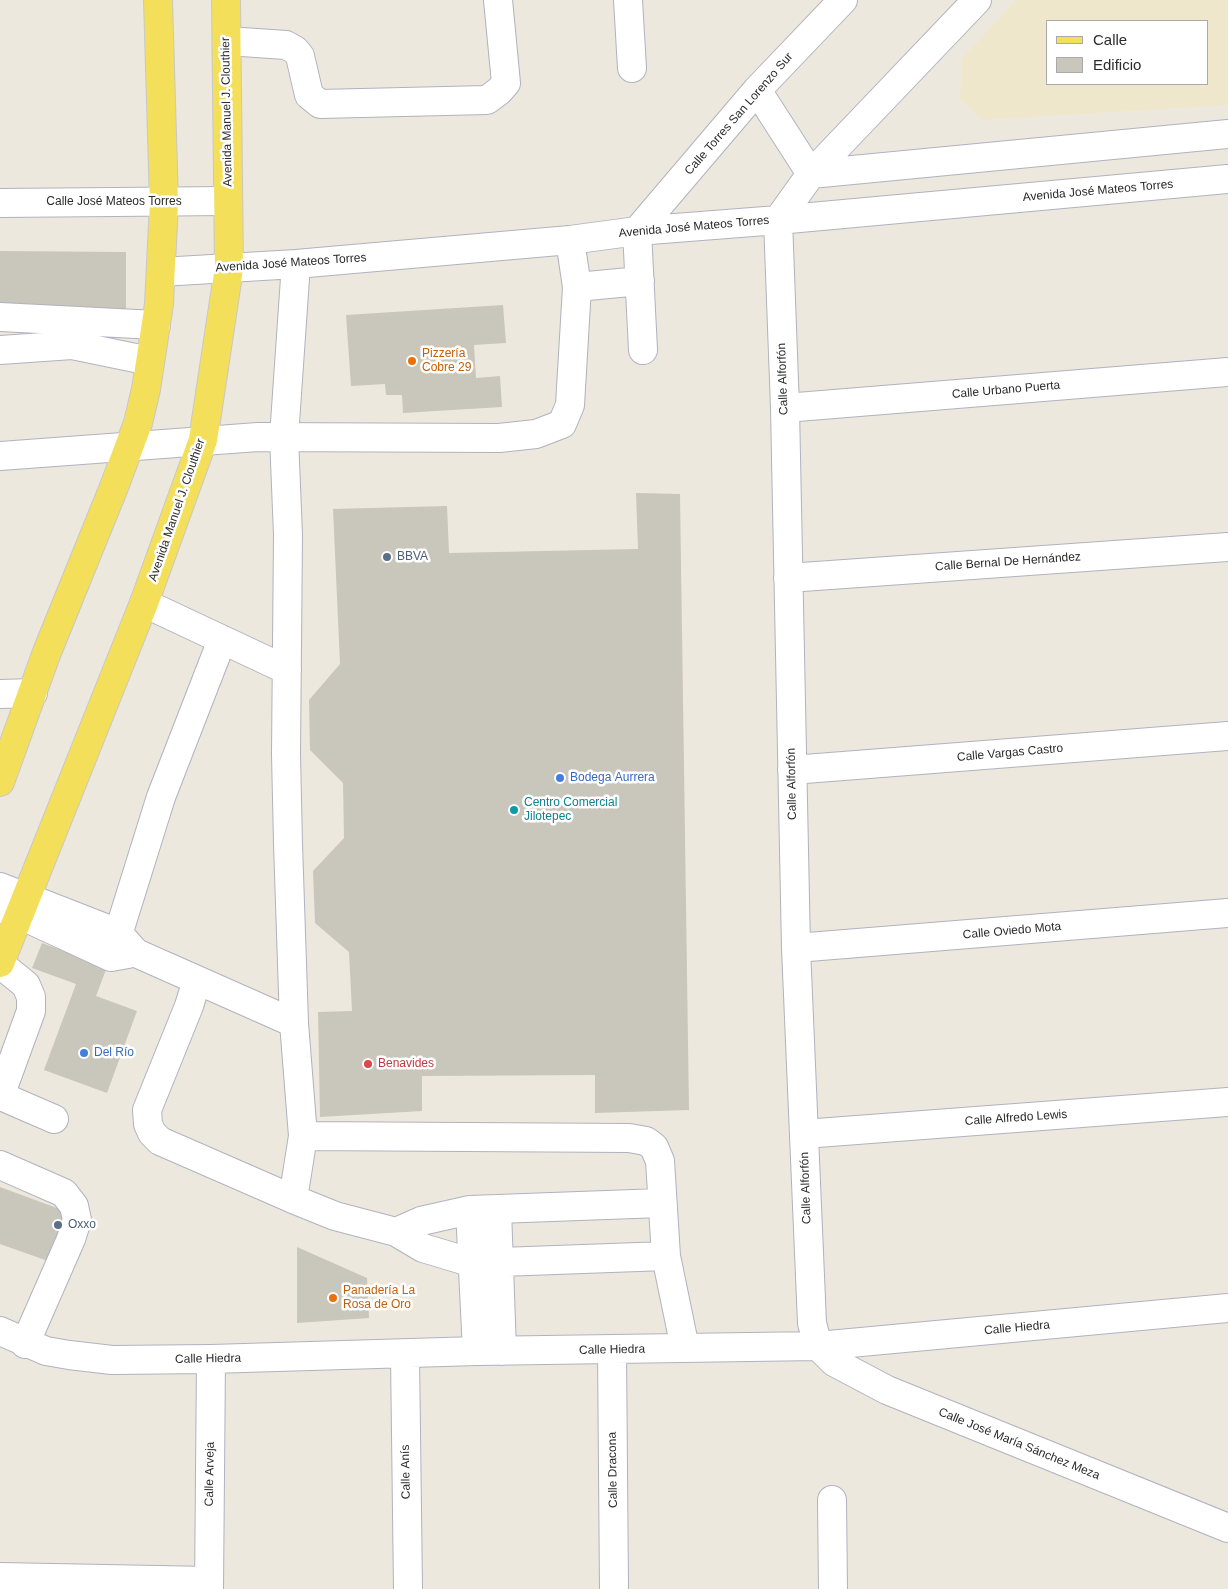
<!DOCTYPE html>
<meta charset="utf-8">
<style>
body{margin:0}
#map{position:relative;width:1228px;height:1589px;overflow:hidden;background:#ede8dd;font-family:Arial,sans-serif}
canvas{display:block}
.legend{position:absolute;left:1046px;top:20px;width:162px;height:65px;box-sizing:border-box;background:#fff;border:1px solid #aaa;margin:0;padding:6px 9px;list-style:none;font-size:15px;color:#2b2b2b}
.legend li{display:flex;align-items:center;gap:10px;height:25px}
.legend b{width:25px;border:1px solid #aaa}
</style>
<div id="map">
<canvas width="1228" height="1589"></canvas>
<ul class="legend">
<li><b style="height:6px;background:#f4df5b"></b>Calle</li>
<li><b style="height:14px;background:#c9c6bb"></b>Edificio</li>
</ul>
</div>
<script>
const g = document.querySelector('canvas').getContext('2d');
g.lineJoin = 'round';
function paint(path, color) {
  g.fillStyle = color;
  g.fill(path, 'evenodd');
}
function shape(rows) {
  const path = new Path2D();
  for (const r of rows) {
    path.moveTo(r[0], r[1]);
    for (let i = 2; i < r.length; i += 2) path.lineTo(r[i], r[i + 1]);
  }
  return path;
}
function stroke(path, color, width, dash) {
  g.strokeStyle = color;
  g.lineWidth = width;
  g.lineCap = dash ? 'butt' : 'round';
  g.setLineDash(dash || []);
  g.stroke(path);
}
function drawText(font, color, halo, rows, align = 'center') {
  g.font = font + ' Arial,sans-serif';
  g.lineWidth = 5;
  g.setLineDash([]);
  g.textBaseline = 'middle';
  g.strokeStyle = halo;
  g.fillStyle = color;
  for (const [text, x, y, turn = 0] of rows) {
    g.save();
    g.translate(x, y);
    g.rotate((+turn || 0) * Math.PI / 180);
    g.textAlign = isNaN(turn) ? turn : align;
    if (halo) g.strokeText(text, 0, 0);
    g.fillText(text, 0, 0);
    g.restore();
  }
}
const education = shape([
 [1016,0,1228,0,1228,105,983,120,960,100,962,59],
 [1047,21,1207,21,1207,84,1047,84]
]);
const building = shape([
 [0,251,126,252,126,309,0,307],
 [503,305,506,343,474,345,476,378,500,376,502,407,403,413,402,395,386,395,385,384,351,386,346,315],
 [636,493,680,494,689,1110,595,1113,595,1075,422,1076,422,1111,320,1117,318,1012,352,1011,349,952,315,923,313,871,344,838,343,783,310,750,309,700,340,664,333,509,447,506,449,553,638,549],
 [42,943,107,967,96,996,137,1011,107,1093,44,1070,76,984,32,968],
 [0,1187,65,1211,48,1261,0,1244],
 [297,1247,367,1278,369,1318,297,1323]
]);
const minor = shape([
 [628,0,632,68],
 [227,41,286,45,295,50,300,56,309,95,320,104,487,100,499,91,506,83,498,0],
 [757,90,811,174],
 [811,174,1228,134],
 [0,203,228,201],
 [778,220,785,408,796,948,812,1323,818,1346,834,1362,887,1390,1228,1528],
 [778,220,811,174,977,0],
 [161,272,296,264,570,240,637,231,778,220,1228,179],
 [577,287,640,281],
 [0,317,156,325],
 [0,350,72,345,150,361],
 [643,350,637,231,757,90,843,0],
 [785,408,1228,372],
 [0,456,258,437,499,438,536,434,562,424,570,405,577,287,570,240],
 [788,578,1228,547],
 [144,603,287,670],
 [0,694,33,693],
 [792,770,1228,736],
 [0,887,118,933,136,953,197,980],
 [0,908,20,915,111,957,128,954],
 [796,948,1228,913],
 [111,957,161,797,222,640],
 [0,964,26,985,31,997,31,1011,0,1096],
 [294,1023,197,980,189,1006,147,1110,148,1124,152,1133,160,1141,293,1199,335,1216,396,1232,423,1248,473,1263,666,1256],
 [1,1096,54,1119],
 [804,1134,1228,1102],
 [303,1136,629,1138,646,1141,654,1147,660,1161,666,1256,685,1348],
 [0,1165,64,1193,74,1206,77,1220,71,1239,25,1344],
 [293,1199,303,1136,294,1023,288,844,286,754,288,535,284,437,296,264],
 [497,1209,502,1351],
 [470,1210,477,1351],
 [396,1232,421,1221,470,1210,661,1203],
 [0,1331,46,1351,69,1355,112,1360,211,1359,477,1351,818,1346,1228,1308],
 [612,1350,614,1589],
 [405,1355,408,1589],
 [832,1500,833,1589],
 [0,1577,209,1581],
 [209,1589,211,1359]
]);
const major = shape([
 [0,782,47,652,114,487,138,423,146,389,159,304,164,203,158,0],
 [0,963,144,603,203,440,229,268,226,0]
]);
const markers = [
 [412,361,5,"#e8710a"],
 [387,557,5,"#5c6f8a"],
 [560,778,5,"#3f7fe0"],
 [514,810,5,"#0f9aa8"],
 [84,1053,5,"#3f7fe0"],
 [368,1064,5,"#e0444e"],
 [58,1225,5,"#5c6f8a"],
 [333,1298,5,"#e8710a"]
];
const streetNames = [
 ["Avenida Manuel J. Clouthier",227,112,-91],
 ["Calle Torres San Lorenzo Sur",739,114,-49],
 ["Avenida José Mateos Torres",1098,191,-5],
 ["Calle José Mateos Torres",114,202],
 ["Avenida José Mateos Torres",694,227,-5],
 ["Avenida José Mateos Torres",291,263,-4],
 ["Calle Alforfón",783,379,-92],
 ["Calle Urbano Puerta",1006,390,-5],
 ["Avenida Manuel J. Clouthier",177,510,-71],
 ["Calle Bernal De Hernández",1008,562,-4],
 ["Calle Vargas Castro",1010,753,-5],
 ["Calle Alforfón",792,784,-91],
 ["Calle Oviedo Mota",1012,931,-5],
 ["Calle Alfredo Lewis",1016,1118,-4],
 ["Calle Alforfón",806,1188,-92],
 ["Calle Hiedra",1017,1328,-5],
 ["Calle Hiedra",612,1350,-1],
 ["Calle Hiedra",208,1359,-1],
 ["Calle José María Sánchez Meza",1019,1444,22],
 ["Calle Dracona",613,1470,-91],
 ["Calle Anís",406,1472,-91],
 ["Calle Arveja",210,1474,-89]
];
const foodNames = [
 ["Pizzería",422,354],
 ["Cobre 29",422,368],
 ["Panadería La",343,1291],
 ["Rosa de Oro",343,1305]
];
const serviceNames = [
 ["BBVA",397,557],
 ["Oxxo",68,1225]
];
const shopNames = [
 ["Bodega Aurrera",570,778],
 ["Del Río",94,1053]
];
const cultureNames = [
 ["Centro Comercial",524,803],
 ["Jilotepec",524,817]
];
const healthNames = [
 ["Benavides",378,1064]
];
paint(education, '#efe7cc');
paint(building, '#c9c6bb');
stroke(minor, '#b1b2bf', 30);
stroke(major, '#c8c8c8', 30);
stroke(minor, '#fff', 28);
stroke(major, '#f4df5b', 28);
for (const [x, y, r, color] of markers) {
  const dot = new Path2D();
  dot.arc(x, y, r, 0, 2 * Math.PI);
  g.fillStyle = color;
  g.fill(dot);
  stroke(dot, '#fff', 2);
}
drawText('12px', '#2b2b2b', '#fff', streetNames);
drawText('12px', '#c56008', '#fff', foodNames, 'left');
drawText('12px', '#4e5e75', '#fff', serviceNames, 'left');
drawText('12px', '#366cbe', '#fff', shopNames, 'left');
drawText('12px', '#0d838f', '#fff', cultureNames, 'left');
drawText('12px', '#be3a42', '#fff', healthNames, 'left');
</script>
